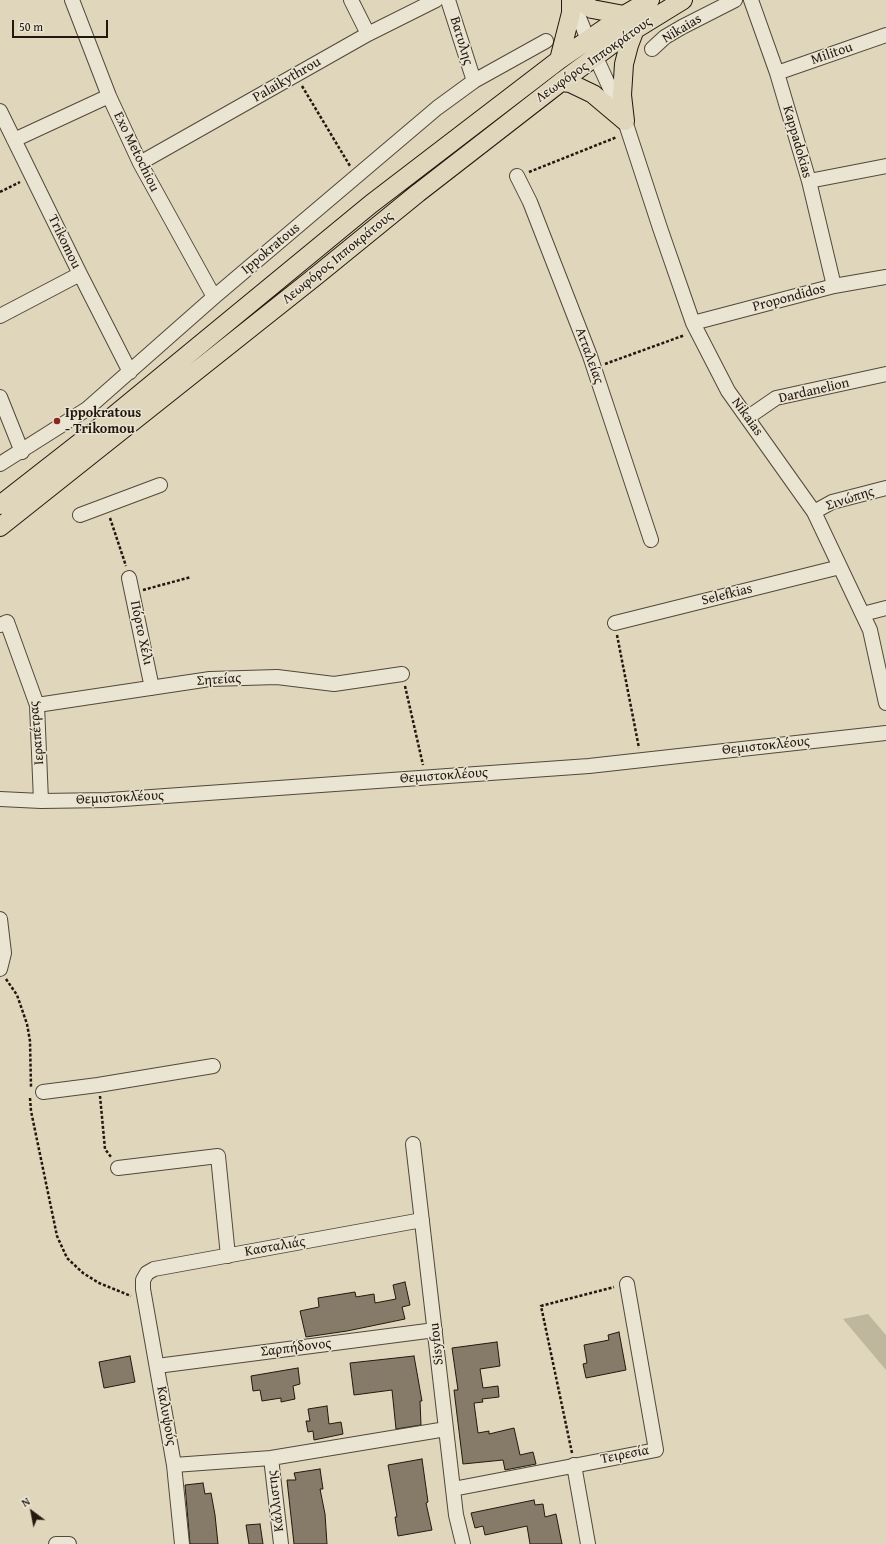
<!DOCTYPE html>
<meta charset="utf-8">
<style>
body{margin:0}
#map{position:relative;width:886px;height:1544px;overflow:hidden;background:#dfd6bb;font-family:"Gentium Book Plus",serif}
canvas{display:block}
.north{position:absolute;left:12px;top:1492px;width:40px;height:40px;-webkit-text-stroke:3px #eae4d3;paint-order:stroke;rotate:328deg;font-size:11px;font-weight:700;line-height:16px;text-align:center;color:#24180e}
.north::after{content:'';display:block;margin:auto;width:14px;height:18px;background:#24180e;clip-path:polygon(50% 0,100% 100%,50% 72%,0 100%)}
.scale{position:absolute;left:12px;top:20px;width:96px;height:18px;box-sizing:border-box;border:2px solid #24180e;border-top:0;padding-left:5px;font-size:12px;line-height:14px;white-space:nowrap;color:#24180e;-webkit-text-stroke:3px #eae4d3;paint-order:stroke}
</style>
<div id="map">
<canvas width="886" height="1544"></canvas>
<div class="north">N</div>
<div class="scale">50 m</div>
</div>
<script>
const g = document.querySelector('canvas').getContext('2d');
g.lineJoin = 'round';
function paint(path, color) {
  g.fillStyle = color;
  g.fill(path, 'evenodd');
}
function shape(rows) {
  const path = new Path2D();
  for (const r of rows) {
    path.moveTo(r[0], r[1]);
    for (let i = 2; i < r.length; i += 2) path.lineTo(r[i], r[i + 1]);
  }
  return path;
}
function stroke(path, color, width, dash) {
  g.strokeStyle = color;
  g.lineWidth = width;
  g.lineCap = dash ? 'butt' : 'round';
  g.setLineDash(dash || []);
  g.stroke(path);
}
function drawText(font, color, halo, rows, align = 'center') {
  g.font = font + ' "Gentium Book Plus",serif';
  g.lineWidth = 3;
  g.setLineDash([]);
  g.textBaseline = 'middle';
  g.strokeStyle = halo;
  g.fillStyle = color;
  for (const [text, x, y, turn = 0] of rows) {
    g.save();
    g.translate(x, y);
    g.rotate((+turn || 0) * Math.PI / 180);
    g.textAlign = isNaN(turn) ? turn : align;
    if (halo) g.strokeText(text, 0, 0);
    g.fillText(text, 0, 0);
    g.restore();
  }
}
const green = shape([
 [868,1314,886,1335,886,1370,843,1319]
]);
const building = shape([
 [405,1282,410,1305,402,1307,405,1319,347,1331,306,1337,300,1311,319,1307,318,1298,355,1292,356,1297,374,1294,375,1303,396,1299,393,1285,405,1282],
 [619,1332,626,1370,586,1378,583,1364,587,1363,584,1345,609,1340,608,1335,619,1332],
 [497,1342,500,1366,480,1369,483,1388,498,1386,499,1397,482,1399,483,1402,474,1403,478,1433,489,1431,489,1434,514,1428,520,1455,533,1452,536,1464,505,1470,503,1460,463,1464,454,1390,458,1390,452,1348,497,1342],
 [130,1356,135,1382,104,1388,99,1362,130,1356],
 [414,1356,422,1401,420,1401,421,1425,396,1429,392,1390,354,1395,350,1363,414,1356],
 [298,1368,300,1384,293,1386,295,1399,281,1402,281,1398,262,1401,260,1390,253,1391,251,1376,298,1368],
 [327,1406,329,1424,341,1422,343,1434,314,1440,313,1431,308,1432,306,1421,310,1421,308,1409,327,1406],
 [422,1459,428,1502,426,1503,432,1530,398,1536,395,1517,397,1517,388,1465,422,1459],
 [320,1469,323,1489,320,1489,325,1514,327,1544,294,1544,287,1480,296,1480,294,1473,320,1469],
 [203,1483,205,1494,211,1493,215,1515,218,1544,190,1544,185,1485,203,1483],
 [534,1500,535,1505,543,1504,545,1517,556,1514,562,1544,530,1544,527,1526,485,1535,483,1526,475,1528,471,1513,534,1500],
 [260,1524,263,1544,249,1544,246,1525,260,1524]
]);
const path = shape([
 [302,86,350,166],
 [529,172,617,137],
 [0,192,20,182],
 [605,364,685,335],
 [110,518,126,566],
 [143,590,191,577],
 [617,635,639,748],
 [405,686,423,765],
 [6,979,17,995,27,1024,30,1041,31,1087],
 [100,1096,105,1149,111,1157],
 [30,1098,31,1111,57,1236,67,1258,83,1273,99,1283,131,1296],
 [572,1453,541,1306,614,1287]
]);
const minor = shape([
 [72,0,109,96,140,163,214,297],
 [351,0,368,34],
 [448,0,474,81],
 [572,0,588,40,625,121,660,228,693,323,728,391,814,512,870,630,886,703],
 [751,0,777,73,809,181,834,286],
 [652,49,665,37,682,27,735,0],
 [777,73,886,35],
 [0,111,80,274,130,372],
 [14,140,109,96],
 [140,163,368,34,436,0],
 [517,176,530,202,590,356,651,540],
 [809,181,886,166],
 [0,316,80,274],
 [693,323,834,286,886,277],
 [0,397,22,452],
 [747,418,776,398,886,374],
 [0,464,87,409,214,297,437,108,474,81,546,41],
 [814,512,832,502,886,488],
 [80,515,160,485],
 [129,578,152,688],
 [863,614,886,608],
 [615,623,840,567],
 [0,625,7,622,37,705,41,801],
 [37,705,210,679,277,677,334,684,402,674],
 [0,799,41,801,109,800,589,766,886,733],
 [0,919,4,953,0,969],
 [43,1092,98,1085,213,1066],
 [413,1144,456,1515,463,1544],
 [118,1168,218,1156,228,1256],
 [157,1366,435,1330],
 [271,1458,281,1544],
 [174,1465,271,1458,446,1429],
 [574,1465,588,1544],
 [453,1489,656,1450,627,1284],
 [56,1544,69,1544],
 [182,1544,174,1465,143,1289,143,1280,147,1273,154,1269,422,1220]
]);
const major = shape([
 [579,0,592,9,624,15],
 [559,60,571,13,571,0],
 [561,82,570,83,593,94,625,121],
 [625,121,622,95,624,64,629,45,635,29],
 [0,505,106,422,371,204,559,60,624,15,650,0],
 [0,527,316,276,418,193,561,82,618,40,683,0]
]);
const markers = [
 [57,421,4,"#8f2418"]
];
const streetNames = [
 ["Nikaias",682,29,-31],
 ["Βατυλης",461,41,73],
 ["Militou",832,54,-19],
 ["Λεωφόρος Ιπποκράτους",594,60,-35],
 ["Palaikythrou",287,80,-30],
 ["Kappadokias",797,142,74],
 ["Exo Metochiou",136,152,64],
 ["Trikomou",64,242,64],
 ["Ippokratous",271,249,-40],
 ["Λεωφόρος Ιπποκράτους",338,258,-39],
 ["Propondidos",789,298,-15],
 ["Ατταλείας",589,356,70],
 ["Dardanelion",814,391,-13],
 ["Nikaias",747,417,54],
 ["Σινώπης",850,499,-18],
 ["Selefkias",727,595,-14],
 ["Πόρτο Χέλι",141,633,78],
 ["Σητείας",219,680,-4],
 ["Ιεραπέτρας",37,733,-95],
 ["Θεμιστοκλέους",766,746,-6],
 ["Θεμιστοκλέους",444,776,-4],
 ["Θεμιστοκλέους",120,798,-3],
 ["Κασταλιάς",275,1247,-10],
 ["Sisyfou",437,1344,-96],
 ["Σαρπήδονος",296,1348,-7],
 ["Καλυψούς",166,1416,80],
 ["Τειρεσία",625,1455,-11],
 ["Κάλλιστης",276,1501,-97]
];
const poiNames = [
 ["Ippokratous",65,413],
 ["- Trikomou",65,429]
];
paint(green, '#bfb69e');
paint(building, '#857b68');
stroke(building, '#24180e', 1);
stroke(minor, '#534839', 16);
stroke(major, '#24180e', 20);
stroke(path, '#24180e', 2.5, [3, 2]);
stroke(minor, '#eae4d3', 14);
stroke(major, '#dfd6bb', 18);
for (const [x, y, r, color] of markers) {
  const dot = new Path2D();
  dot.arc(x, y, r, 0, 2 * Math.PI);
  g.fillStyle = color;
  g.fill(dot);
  stroke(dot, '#eae4d3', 1.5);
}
drawText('14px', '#24180e', '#eae4d3', streetNames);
drawText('bold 14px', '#24180e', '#eae4d3', poiNames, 'left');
</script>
